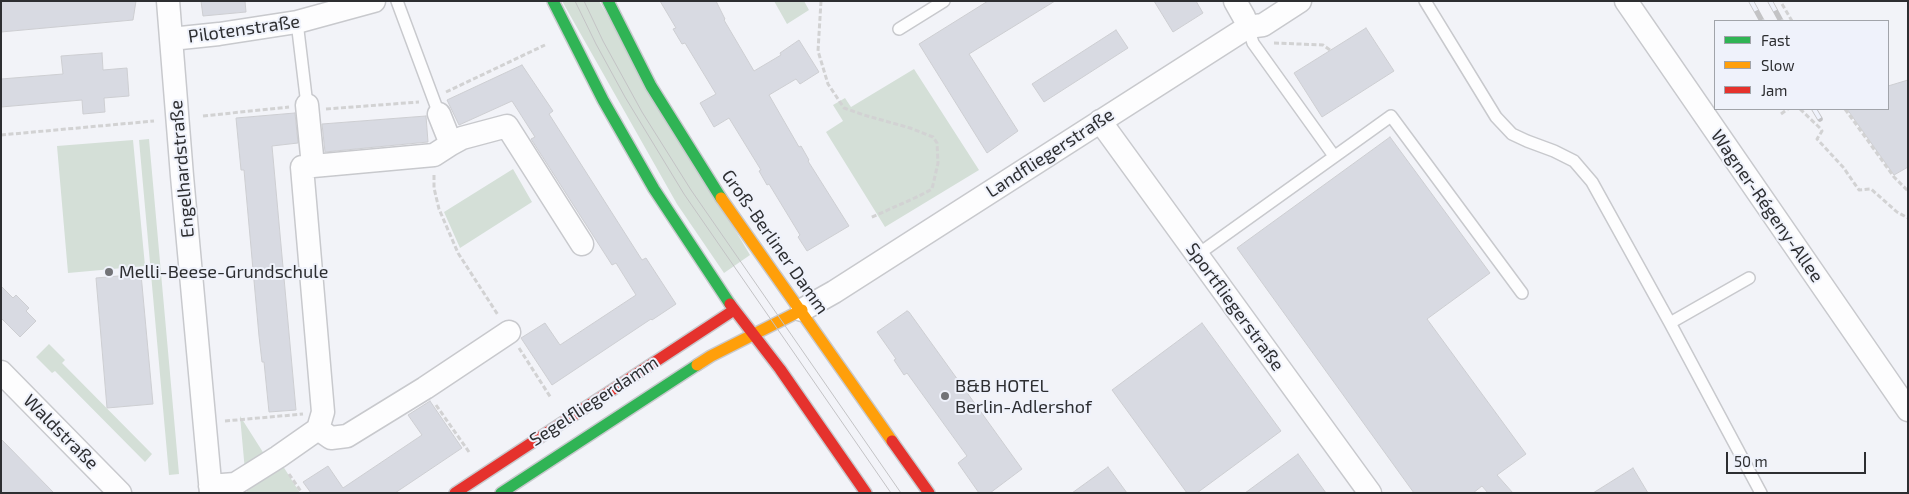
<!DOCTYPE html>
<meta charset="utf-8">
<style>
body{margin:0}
#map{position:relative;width:1909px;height:494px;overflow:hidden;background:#f2f3f8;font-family:"Exo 2",sans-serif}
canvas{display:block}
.frame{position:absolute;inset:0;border:2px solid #2d2e31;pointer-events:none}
.legend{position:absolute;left:1714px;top:20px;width:175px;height:90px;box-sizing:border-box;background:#eff2fb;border:1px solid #a1a4aa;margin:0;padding:6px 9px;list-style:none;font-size:15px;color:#2d2e31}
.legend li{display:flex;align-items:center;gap:10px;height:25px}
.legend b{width:25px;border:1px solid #a1a4aa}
.scale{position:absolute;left:1726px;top:452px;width:140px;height:22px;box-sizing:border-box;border:2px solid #2d2e31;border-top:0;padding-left:6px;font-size:15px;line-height:18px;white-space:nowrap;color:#2d2e31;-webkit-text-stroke:4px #eff2fb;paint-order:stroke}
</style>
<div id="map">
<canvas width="1909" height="494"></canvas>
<div class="frame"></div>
<ul class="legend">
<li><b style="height:6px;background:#30b455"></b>Fast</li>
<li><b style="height:6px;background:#ff9f0a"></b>Slow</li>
<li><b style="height:6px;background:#e5322d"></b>Jam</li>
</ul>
<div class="scale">50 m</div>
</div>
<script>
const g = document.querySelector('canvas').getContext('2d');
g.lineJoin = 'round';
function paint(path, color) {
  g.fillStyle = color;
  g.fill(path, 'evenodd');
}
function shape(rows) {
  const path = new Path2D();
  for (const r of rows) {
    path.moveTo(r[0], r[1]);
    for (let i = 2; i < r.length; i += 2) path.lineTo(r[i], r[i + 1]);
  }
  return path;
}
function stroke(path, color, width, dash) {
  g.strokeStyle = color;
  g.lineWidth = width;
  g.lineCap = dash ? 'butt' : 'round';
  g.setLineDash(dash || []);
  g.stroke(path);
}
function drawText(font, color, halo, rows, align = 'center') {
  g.font = font + ' "Exo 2",sans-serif';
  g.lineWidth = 4;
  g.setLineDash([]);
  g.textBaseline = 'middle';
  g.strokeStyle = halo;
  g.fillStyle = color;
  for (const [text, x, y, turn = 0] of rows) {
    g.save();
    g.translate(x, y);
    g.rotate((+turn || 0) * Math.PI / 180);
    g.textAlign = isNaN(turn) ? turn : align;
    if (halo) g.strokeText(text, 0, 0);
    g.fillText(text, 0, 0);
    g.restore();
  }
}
const green = shape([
 [562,1,599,1,750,255,724,273,677,204],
 [774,1,804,1,809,10,787,24],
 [914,69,979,170,885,227,826,132,843,121,833,105,845,98,851,107],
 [149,139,179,474,169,475,139,140],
 [133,140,145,266,68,273,57,146],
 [513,169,532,202,460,248,444,212],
 [49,344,65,360,62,363,152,454,145,462,55,371,52,373,36,357],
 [240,416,273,468,281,463,300,493,247,493]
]);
const building = shape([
 [1,1,136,1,133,20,1,32,1,1],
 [201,1,245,1,246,12,203,16,201,1],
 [660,1,716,1,725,19,724,20,754,71,781,55,780,53,799,40,819,72,800,84,796,79,769,95,799,147,801,146,809,160,808,161,849,226,807,251,798,237,800,235,769,184,767,185,759,171,761,170,729,118,714,127,700,103,716,94,685,43,682,44,673,29,676,28,660,1],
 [988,1,1055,1,969,54,1018,131,987,153,919,44,988,1],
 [1154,1,1196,1,1203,13,1173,32,1154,1],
 [1366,28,1394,71,1322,117,1294,73,1366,28],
 [1116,30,1128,48,1044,102,1032,84,1116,30],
 [102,53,103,70,127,68,129,96,104,98,105,112,83,114,82,100,1,107,1,79,63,74,61,56,102,53],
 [522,65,553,111,549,114,642,260,646,258,676,304,652,320,651,319,552,385,521,338,545,323,560,345,636,295,616,263,612,265,531,139,535,137,512,101,459,125,447,100,522,65],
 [1908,80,1908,167,1894,175,1847,109,1888,109,1888,86,1908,80],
 [295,113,298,143,272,146,296,410,269,412,264,362,262,362,259,336,244,170,241,170,236,118,295,113],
 [426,116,428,142,325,152,322,124,426,116],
 [1390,137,1490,273,1427,319,1526,454,1497,475,1513,493,1488,493,1482,486,1473,493,1414,493,1237,248,1390,137],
 [141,274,153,404,107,408,96,278,141,274],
 [1,286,13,298,16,295,29,308,26,311,36,321,20,337,1,318,1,286],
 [907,311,909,312,1022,469,990,493,979,493,958,463,967,456,907,373,904,375,894,360,896,359,877,332,907,311],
 [1202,323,1281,431,1197,493,1187,493,1112,390,1202,323],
 [430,401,462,448,395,493,311,493,303,482,328,466,343,488,422,435,408,415,430,401],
 [1,439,54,493,1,493,1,439],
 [1298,454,1326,493,1245,493,1298,454],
 [1108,467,1127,493,1072,493,1108,467],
 [1633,468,1648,493,1593,493,1633,468]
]);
const path = shape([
 [821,1,818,51,828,84,844,108,864,115,910,128,933,137,937,143,938,163,932,189,919,196,870,218],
 [1782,4,1792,21],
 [1274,43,1323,45,1330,50],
 [446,92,545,45],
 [326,109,419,102],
 [1800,109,1821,129,1822,131,1817,139,1843,167,1859,190,1871,189,1897,212,1908,218],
 [1845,109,1894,177,1908,191],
 [1781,114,1788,109],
 [203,116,289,107],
 [1,135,154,121],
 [434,175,434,188,439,209,458,253,498,315],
 [519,348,551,398],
 [436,405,469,452],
 [225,421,303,414],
 [289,474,302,493]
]);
const lane = shape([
 [397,1,439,114],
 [1425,1,1496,117,1512,134,1527,141,1554,151,1574,161,1592,182,1670,323,1761,493],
 [297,22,307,105],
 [1248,27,1253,43,1334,156],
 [899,29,944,1],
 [1197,255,1391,116,1522,293],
 [1670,323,1749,278]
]);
const street = shape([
 [168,1,182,176,211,493],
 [1235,1,1244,17,1248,27],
 [1626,1,1908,410],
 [171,39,219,34,297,22,374,1],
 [439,114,451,144,462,138,507,126,582,244],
 [1100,121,1370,493],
 [313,166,434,155,451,144],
 [802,310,834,292,1248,27,1263,25,1300,1],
 [1,372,120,493],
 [318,429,331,438,347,436,425,388,509,332],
 [210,486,235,484,278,457,318,429,323,412,302,167,313,166,307,105]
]);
const fast = shape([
 [553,1,603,100,654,189,730,304],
 [608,1,651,86,721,198],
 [501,493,697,365]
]);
const slow = shape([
 [721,198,892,441],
 [697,365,711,356,802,310]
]);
const jam = shape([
 [730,304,780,369,866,493],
 [892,441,929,493],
 [455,493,734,310]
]);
const tram = shape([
 [575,1,596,44,625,97,684,194,891,493],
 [584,1,603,41,642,112,691,190,901,493]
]);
const rail = shape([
 [1751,1,1762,21],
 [1770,1,1781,21],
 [1814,109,1820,119]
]);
const markers = [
 [109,272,5,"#727377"],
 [945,396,5,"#727377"]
];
const streetNames = [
 ["Pilotenstraße",244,29,-8],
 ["Landfliegerstraße",1050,153,-33],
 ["Engelhardstraße",182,169,-95],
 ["Wagner-Régeny-Allee",1767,206,55],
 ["Groß-Berliner Damm",775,242,55],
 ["Sportfliegerstraße",1235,307,54],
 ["Segelfliegerdamm",594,401,-33],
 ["Waldstraße",61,432,45]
];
const poiNames = [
 ["Melli-Beese-Grundschule",119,272],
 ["B&B HOTEL",955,386],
 ["Berlin-Adlershof",955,407]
];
paint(green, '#d4dfd7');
paint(building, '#d8dae2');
stroke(building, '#cdced2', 1);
stroke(lane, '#c8c9cd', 14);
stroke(street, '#c8c9cd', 25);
stroke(fast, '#c8c9cd', 14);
stroke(slow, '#c8c9cd', 14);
stroke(jam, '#c8c9cd', 14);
stroke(path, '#d2d2d3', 3, [5, 2.5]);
stroke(lane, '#fdfdfe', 11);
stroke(street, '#fdfdfe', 22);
stroke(fast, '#30b455', 11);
stroke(slow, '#ff9f0a', 11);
stroke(jam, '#e5322d', 11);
stroke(tram, '#c3c3c5', 1);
stroke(rail, '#c3c3c5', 5.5);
stroke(rail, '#eff2fb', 4, [11]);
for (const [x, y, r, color] of markers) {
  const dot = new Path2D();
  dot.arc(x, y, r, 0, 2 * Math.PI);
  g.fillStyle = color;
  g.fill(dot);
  stroke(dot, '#eff2fb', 2);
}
drawText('18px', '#2d2e31', '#eff2fb', streetNames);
drawText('18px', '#2d2e31', '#eff2fb', poiNames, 'left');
</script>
